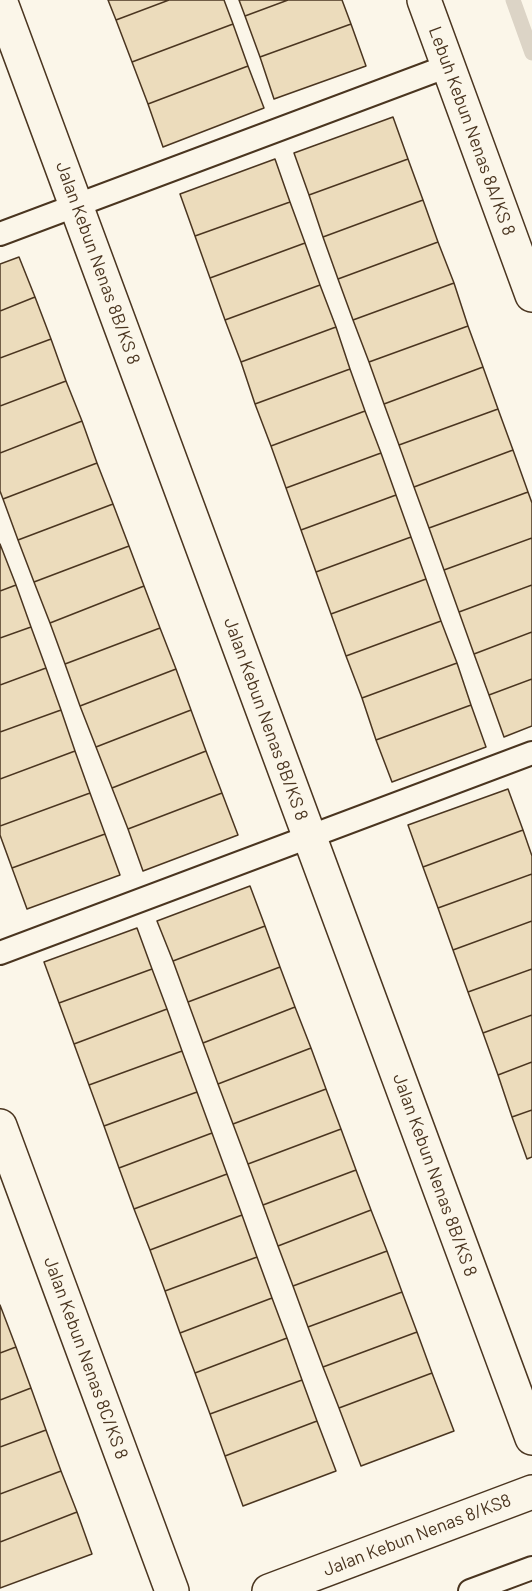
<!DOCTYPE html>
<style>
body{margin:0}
canvas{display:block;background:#fbf6e9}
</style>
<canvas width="532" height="1591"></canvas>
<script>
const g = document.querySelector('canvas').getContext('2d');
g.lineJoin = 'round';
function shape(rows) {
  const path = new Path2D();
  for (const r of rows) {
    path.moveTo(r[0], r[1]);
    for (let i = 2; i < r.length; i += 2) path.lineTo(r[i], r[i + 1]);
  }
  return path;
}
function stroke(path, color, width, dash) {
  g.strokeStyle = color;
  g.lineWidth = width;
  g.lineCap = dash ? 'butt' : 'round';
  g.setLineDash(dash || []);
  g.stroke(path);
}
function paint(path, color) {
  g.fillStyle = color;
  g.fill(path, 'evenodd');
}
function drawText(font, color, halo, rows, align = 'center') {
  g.font = font + ' Barlow,sans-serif';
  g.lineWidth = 4.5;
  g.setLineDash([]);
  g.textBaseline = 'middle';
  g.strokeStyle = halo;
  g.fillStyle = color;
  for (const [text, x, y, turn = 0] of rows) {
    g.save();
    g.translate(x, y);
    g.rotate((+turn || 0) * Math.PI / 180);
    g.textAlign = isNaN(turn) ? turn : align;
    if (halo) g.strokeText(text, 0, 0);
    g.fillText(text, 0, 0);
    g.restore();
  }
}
const stream = shape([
 [513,0,532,53]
]);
const building = shape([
 [108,0,169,0,116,20,108,0],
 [169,0,224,0,233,24,132,62,116,20,169,0],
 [239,0,288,0,245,16,239,0],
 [288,0,342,0,351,24,260,57,245,16,288,0],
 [233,24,248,66,148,104,132,62,233,24],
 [351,24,366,66,274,99,260,57,351,24],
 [248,66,264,108,163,147,148,104,248,66],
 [393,117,408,159,309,195,294,153,393,117],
 [275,159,290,202,195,236,180,194,275,159],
 [408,159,423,200,323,237,309,195,408,159],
 [423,200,438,242,338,279,323,237,423,200],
 [290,202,305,243,210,278,195,236,290,202],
 [438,242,454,283,353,320,338,279,438,242],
 [305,243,320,285,225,320,210,278,305,243],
 [19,257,35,297,0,311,0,264,19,257],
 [454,283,468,326,369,362,353,320,454,283],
 [320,285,336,327,241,362,225,320,320,285],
 [35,297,51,339,0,358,0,311,35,297],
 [468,326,483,367,384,404,369,362,468,326],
 [336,327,350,369,255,404,241,362,336,327],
 [51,339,66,381,0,406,0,358,51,339],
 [483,367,498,409,399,445,384,404,483,367],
 [350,369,365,411,271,446,255,404,350,369],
 [66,381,82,421,0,453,0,406,66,381],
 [498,409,513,450,414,487,399,445,498,409],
 [365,411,381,453,286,488,271,446,365,411],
 [82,421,97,463,3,499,0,491,0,453,82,421],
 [513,450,528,492,429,528,414,487,513,450],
 [381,453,396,495,301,530,286,488,381,453],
 [97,463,113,504,18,540,3,499,97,463],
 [528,492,532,503,532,538,444,570,429,528,528,492],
 [396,495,411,537,316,572,301,530,396,495],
 [113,504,129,546,34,582,18,540,113,504],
 [411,537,426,579,331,614,316,572,411,537],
 [532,538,532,585,459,612,444,570,532,538],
 [0,544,16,585,0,591,0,544],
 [129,546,144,586,50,623,34,582,129,546],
 [426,579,441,621,346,656,331,614,426,579],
 [16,585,31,627,0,638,0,591,16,585],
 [532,585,532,632,474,654,459,612,532,585],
 [144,586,160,628,65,664,50,623,144,586],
 [441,621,457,663,362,698,346,656,441,621],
 [31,627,46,668,0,685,0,638,31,627],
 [160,628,176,669,80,706,65,664,160,628],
 [532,632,532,679,489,695,474,654,532,632],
 [457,663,471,705,376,740,362,698,457,663],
 [46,668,61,710,0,732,0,685,46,668],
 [176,669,191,710,96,747,80,706,176,669],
 [532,679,532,726,504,737,489,695,532,679],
 [471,705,486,747,392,782,376,740,471,705],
 [61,710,75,751,0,779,0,732,61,710],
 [191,710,206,751,112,788,96,747,191,710],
 [75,751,90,793,0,826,0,779,75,751],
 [206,751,222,793,128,829,112,788,206,751],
 [508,789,523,830,423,867,408,825,508,789],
 [90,793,105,834,12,868,0,835,0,826,90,793],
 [222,793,238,835,143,871,128,829,222,793],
 [523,830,532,856,532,874,438,908,423,867,523,830],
 [105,834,120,875,27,909,12,868,105,834],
 [532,874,532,921,453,950,438,908,532,874],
 [250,886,265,926,173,961,157,921,250,886],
 [532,921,532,969,468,992,453,950,532,921],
 [265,926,280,967,188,1002,173,961,265,926],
 [137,928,152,969,59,1003,44,962,137,928],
 [280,967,295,1007,203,1043,188,1002,280,967],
 [152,969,167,1009,74,1044,59,1003,152,969],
 [532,969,532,1015,483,1033,468,992,532,969],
 [295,1007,311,1048,218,1084,203,1043,295,1007],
 [167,1009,182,1051,89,1085,74,1044,167,1009],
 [532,1015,532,1062,498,1075,483,1033,532,1015],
 [311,1048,326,1089,233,1124,218,1084,311,1048],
 [182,1051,197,1092,104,1126,89,1085,182,1051],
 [532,1062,532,1110,512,1117,498,1075,532,1062],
 [326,1089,341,1129,248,1164,233,1124,326,1089],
 [197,1092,212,1133,119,1168,104,1126,197,1092],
 [532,1110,532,1157,527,1159,512,1117,532,1110],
 [341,1129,356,1170,263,1205,248,1164,341,1129],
 [212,1133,227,1174,134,1209,119,1168,212,1133],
 [356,1170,371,1210,278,1246,263,1205,356,1170],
 [227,1174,242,1215,150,1250,134,1209,227,1174],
 [371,1210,387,1251,293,1286,278,1246,371,1210],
 [242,1215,257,1257,165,1291,150,1250,242,1215],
 [387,1251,402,1292,308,1327,293,1286,387,1251],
 [257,1257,272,1298,180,1333,165,1291,257,1257],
 [402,1292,417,1332,323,1367,308,1327,402,1292],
 [272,1298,287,1338,195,1373,180,1333,272,1298],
 [0,1305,16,1347,0,1353,0,1305],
 [417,1332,432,1373,339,1408,323,1367,417,1332],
 [287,1338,302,1380,210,1414,195,1373,287,1338],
 [16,1347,31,1388,0,1400,0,1353,16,1347],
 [432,1373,454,1431,361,1466,339,1408,432,1373],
 [302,1380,317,1421,225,1456,210,1414,302,1380],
 [31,1388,46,1430,0,1447,0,1400,31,1388],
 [317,1421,336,1471,243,1506,225,1456,317,1421],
 [46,1430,61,1471,0,1494,0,1447,46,1430],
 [61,1471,77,1512,0,1542,0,1494,61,1471],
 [77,1512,92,1554,0,1588,0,1542,77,1512]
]);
const service = shape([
 [0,234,448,66],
 [0,953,532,753],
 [470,1591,532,1568]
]);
const minor = shape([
 [0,0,532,1438],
 [424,0,532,295],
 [0,1126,172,1591],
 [269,1591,532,1492]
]);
const streetNames = [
 ["Lebuh Kebun Nenas 8A/KS 8",472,131,70],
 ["Jalan Kebun Nenas 8B/KS 8",98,263,70],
 ["Jalan Kebun Nenas 8B/KS 8",266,719,70],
 ["Jalan Kebun Nenas 8B/KS 8",435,1175,70],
 ["Jalan Kebun Nenas 8C/KS 8",86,1358,70],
 ["Jalan Kebun Nenas 8/KS8",417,1535,-21]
];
stroke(stream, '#dcd4c6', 15);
paint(building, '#ecdcbc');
stroke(building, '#4a3520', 1.5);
stroke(service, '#4a3520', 26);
stroke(minor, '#4a3520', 36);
stroke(service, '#fbf6e9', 22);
stroke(minor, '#fbf6e9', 33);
drawText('18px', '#4a3520', '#fbf6e9', streetNames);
</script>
